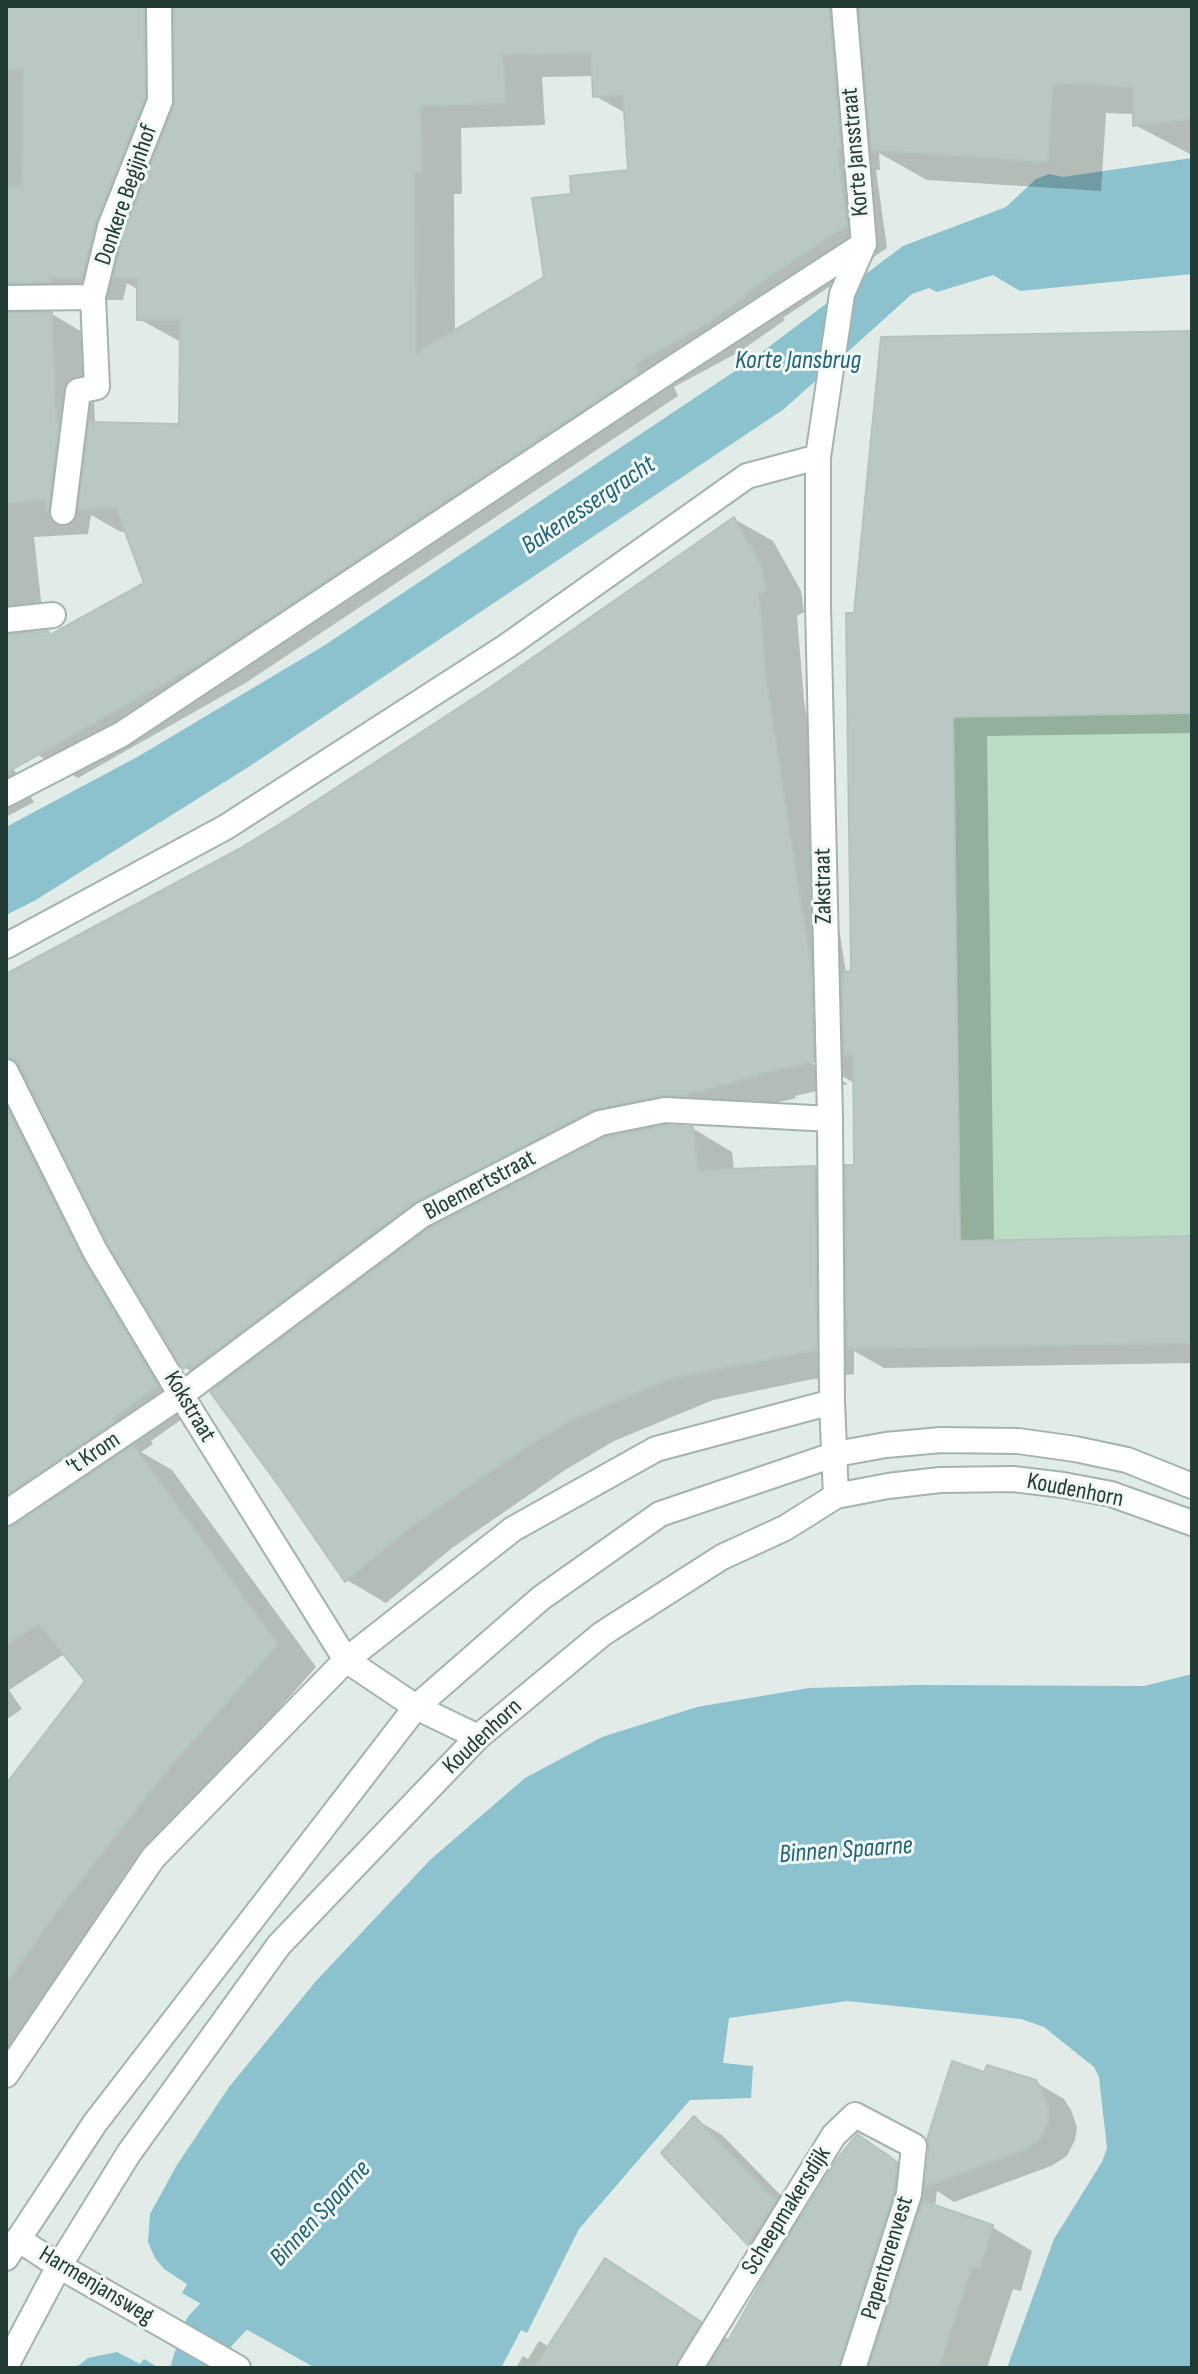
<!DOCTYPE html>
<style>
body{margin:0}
#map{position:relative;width:1198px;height:2374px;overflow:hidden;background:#e1ebe7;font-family:"Sofia Sans Condensed",sans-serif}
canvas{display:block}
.frame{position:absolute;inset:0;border:8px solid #223b35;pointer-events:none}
</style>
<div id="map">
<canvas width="1198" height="2374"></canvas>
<div class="frame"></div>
</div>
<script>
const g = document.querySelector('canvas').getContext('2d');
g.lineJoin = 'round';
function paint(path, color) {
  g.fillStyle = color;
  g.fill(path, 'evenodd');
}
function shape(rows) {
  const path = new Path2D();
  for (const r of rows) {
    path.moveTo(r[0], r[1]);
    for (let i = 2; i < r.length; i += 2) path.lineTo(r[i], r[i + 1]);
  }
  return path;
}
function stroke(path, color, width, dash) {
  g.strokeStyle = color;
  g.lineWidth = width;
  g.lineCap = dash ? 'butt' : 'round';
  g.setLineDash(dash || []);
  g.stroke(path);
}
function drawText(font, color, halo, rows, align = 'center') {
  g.font = font + ' "Sofia Sans Condensed",sans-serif';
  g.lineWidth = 6;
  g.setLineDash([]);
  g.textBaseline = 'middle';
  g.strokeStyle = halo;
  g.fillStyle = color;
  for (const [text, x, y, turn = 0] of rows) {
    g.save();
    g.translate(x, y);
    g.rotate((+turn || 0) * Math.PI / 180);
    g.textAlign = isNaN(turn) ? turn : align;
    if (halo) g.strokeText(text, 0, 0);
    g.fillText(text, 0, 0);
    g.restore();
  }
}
const green = shape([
 [1192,713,1192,1236,960,1241,953,717]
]);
const water = shape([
 [1192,158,1192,274,1020,291,993,275,937,292,929,288,912,294,784,409,250,766,34,901,6,915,6,827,139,756,325,645,750,361,903,246,1006,207,1036,179,1049,174,1063,177],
 [1192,1674,1192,2368,1007,2368,1054,2239,1102,2162,1107,2148,1099,2077,1094,2067,1044,2027,1021,2019,847,2001,729,2018,723,2063,753,2066,751,2098,690,2100,579,2229,527,2333,521,2330,501,2368,315,2368,182,2293,187,2284,164,2269,155,2258,148,2242,150,2214,177,2165,229,2087,316,1981,430,1860,525,1778,602,1737,697,1707,809,1688,918,1685,1144,1686],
 [117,2352,140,2364,144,2359,159,2368,75,2368,88,2358]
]);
const pier = shape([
 [199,2304,315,2368,306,2368,195,2306]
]);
const shadow = shape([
 [6,6,1192,6,1192,155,1135,125,1135,114,1106,113,1101,191,927,180,879,153,880,170,876,170,887,248,783,318,785,320,739,352,674,387,678,396,247,682,78,778,38,755,6,648],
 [594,76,595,96,627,114,631,172,573,196,547,278,455,332,454,194,462,194,461,128,545,125,542,77],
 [127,283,139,290,139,319,181,342,181,426,95,424,92,338,52,314,35,315,38,308,91,300,123,300],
 [91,515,121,532,127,532,146,584,53,636,48,633,32,633,44,628,34,537,88,534],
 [1192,333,1192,733,987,736,994,1242,1192,1238,1192,1363,884,1368,854,1351,854,1374,808,1380,713,1400,614,1441,565,1470,452,1548,386,1603,347,1580,219,1388,184,1367,31,1085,31,1102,120,1282,196,1409,151,1441,153,1444,141,1452,172,1470,316,1667,202,1796,6,2059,6,1787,114,1646,72,1649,9,1690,22,1709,6,1720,6,977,240,850,494,688,734,519,773,541,801,591,804,612,797,616,804,700,846,973,853,973,856,615],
 [806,1055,854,1083,856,1167,847,1187,815,1168,734,1171,732,1152,692,1128,660,1127,702,1116,726,1115,796,1098,795,1096,848,1084,804,1059],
 [6,757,34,802,6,817],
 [985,2075,1035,2082,1064,2099,1071,2110,1077,2127,1075,2140,1067,2156,1051,2166,954,2202,937,2191,935,2207,992,2227,1032,2251,1021,2291,1013,2289,987,2368,516,2368,523,2356,528,2359,539,2341,550,2347,606,2260,646,2284,731,2341,777,2259,750,2243,664,2153,695,2119,722,2135,803,2218,858,2136,898,2160,890,2155,888,2158,928,2181]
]);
const canal = shape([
 [197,2368,209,2332,272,2265]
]);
const building = shape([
 [6,6,144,6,145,98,96,222,82,278,51,278,51,282,6,283,6,187,22,186,23,69,6,70,6,6],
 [174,6,829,6,841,149,837,148,847,225,744,294,746,297,698,329,635,364,638,373,206,660,6,773,6,635,48,631,50,635,144,583,116,508,78,510,89,422,179,424,180,320,137,320,137,278,113,278,124,232,174,106,174,6],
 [591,53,593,97,623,95,628,170,570,176,571,194,532,198,544,277,416,353,415,172,422,172,421,106,506,103,503,55,591,53],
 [859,6,1192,6,1192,119,1133,126,1133,87,1053,83,1048,162,871,150,859,6],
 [52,312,56,421,59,421,48,512,45,512,45,500,6,503,6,313,52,312],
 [1192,331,1192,713,953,717,960,1241,1192,1236,1192,1343,847,1349,845,1165,854,1165,853,1054,844,1056,842,972,851,971,846,613,854,613,881,337,1192,331],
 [734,517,762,567,766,590,759,594,766,677,812,974,814,1062,758,1074,758,1076,688,1094,689,1096,662,1095,593,1110,413,1203,192,1368,189,1365,183,1369,108,1244,19,1065,14,1059,6,1057,6,974,239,849,288,819,492,686,734,517],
 [6,1106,82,1258,158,1386,113,1418,115,1421,6,1495,6,1106],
 [666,1125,693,1127,698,1170,815,1166,817,1350,673,1378,574,1419,525,1448,412,1526,345,1582,279,1486,210,1392,430,1228,605,1137,666,1125],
 [133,1445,278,1644,164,1774,61,1906,6,1984,6,1784,85,1681,39,1624,6,1645,6,1528,14,1525,133,1445],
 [952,2061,984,2072,987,2065,1036,2080,1044,2092,1049,2110,1048,2123,1039,2140,1024,2150,925,2187,929,2148,927,2139,952,2061],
 [694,2116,776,2201,748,2245,661,2153,694,2116],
 [857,2134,897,2162,894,2191,838,2368,708,2368,726,2339,728,2341,765,2275,837,2159,857,2134],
 [923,2201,993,2225,980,2269,972,2267,939,2368,869,2368,923,2201],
 [605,2258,701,2322,675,2368,534,2368,605,2258]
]);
const minor = shape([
 [6,298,93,297],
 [63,512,78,391,97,387,93,297,110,227,160,101,159,6],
 [6,620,53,615],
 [6,794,122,734,670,370,864,244],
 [6,946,226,827,507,646,747,476,818,457],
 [6,1072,95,1251,181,1395,346,1660,416,1707,478,1737],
 [836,1496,832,1402,830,1119,818,606,818,457,842,294,864,244,844,6],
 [6,1513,181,1395,422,1215,600,1123,665,1110,830,1119],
 [6,2075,153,1858,346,1660,513,1529,656,1449,832,1402],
 [18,2239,59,2266,238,2368],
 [6,2258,95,2123,416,1707,541,1598,660,1514,836,1454,886,1445,941,1440,1018,1441,1075,1449,1127,1460,1192,1486],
 [6,2366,59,2266,129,2153,279,1945,478,1737,602,1634,722,1557,785,1528,836,1496,888,1486,940,1480,1013,1479,1063,1485,1111,1494,1192,1523],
 [690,2368,834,2135,855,2115,914,2146,909,2194,853,2368]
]);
const streetNames = [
 ["Korte Jansstraat",856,152,-95],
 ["Donkere Begijnhof",127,195,-71],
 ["Zakstraat",824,886,-91],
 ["Bloemertstraat",480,1186,-28],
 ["Kokstraat",189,1407,59],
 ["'t Krom",94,1454,-34],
 ["Koudenhorn",1075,1491,11],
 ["Koudenhorn",483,1737,-43],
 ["Scheepmakersdijk",787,2211,-58],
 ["Papentorenvest",888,2258,-73],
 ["Harmenjansweg",96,2286,31]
];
const waterNames = [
 ["Korte Jansbrug",798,361],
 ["Bakenessergracht",589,506,-34],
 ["Binnen Spaarne",846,1851,-4],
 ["Binnen Spaarne",321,2214,-47]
];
paint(green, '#badbc4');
paint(water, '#8bc2ce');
paint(pier, '#e1ebe7');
paint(shadow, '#0003');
stroke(canal, '#8bc2ce', 52);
paint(building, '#b9c8c3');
stroke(building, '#b3c4be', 2);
stroke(minor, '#a4b3ae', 28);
stroke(minor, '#fff', 24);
drawText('24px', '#223b35', '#f1f7f4', streetNames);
drawText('italic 26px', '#1f6374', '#f1f7f4', waterNames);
</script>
